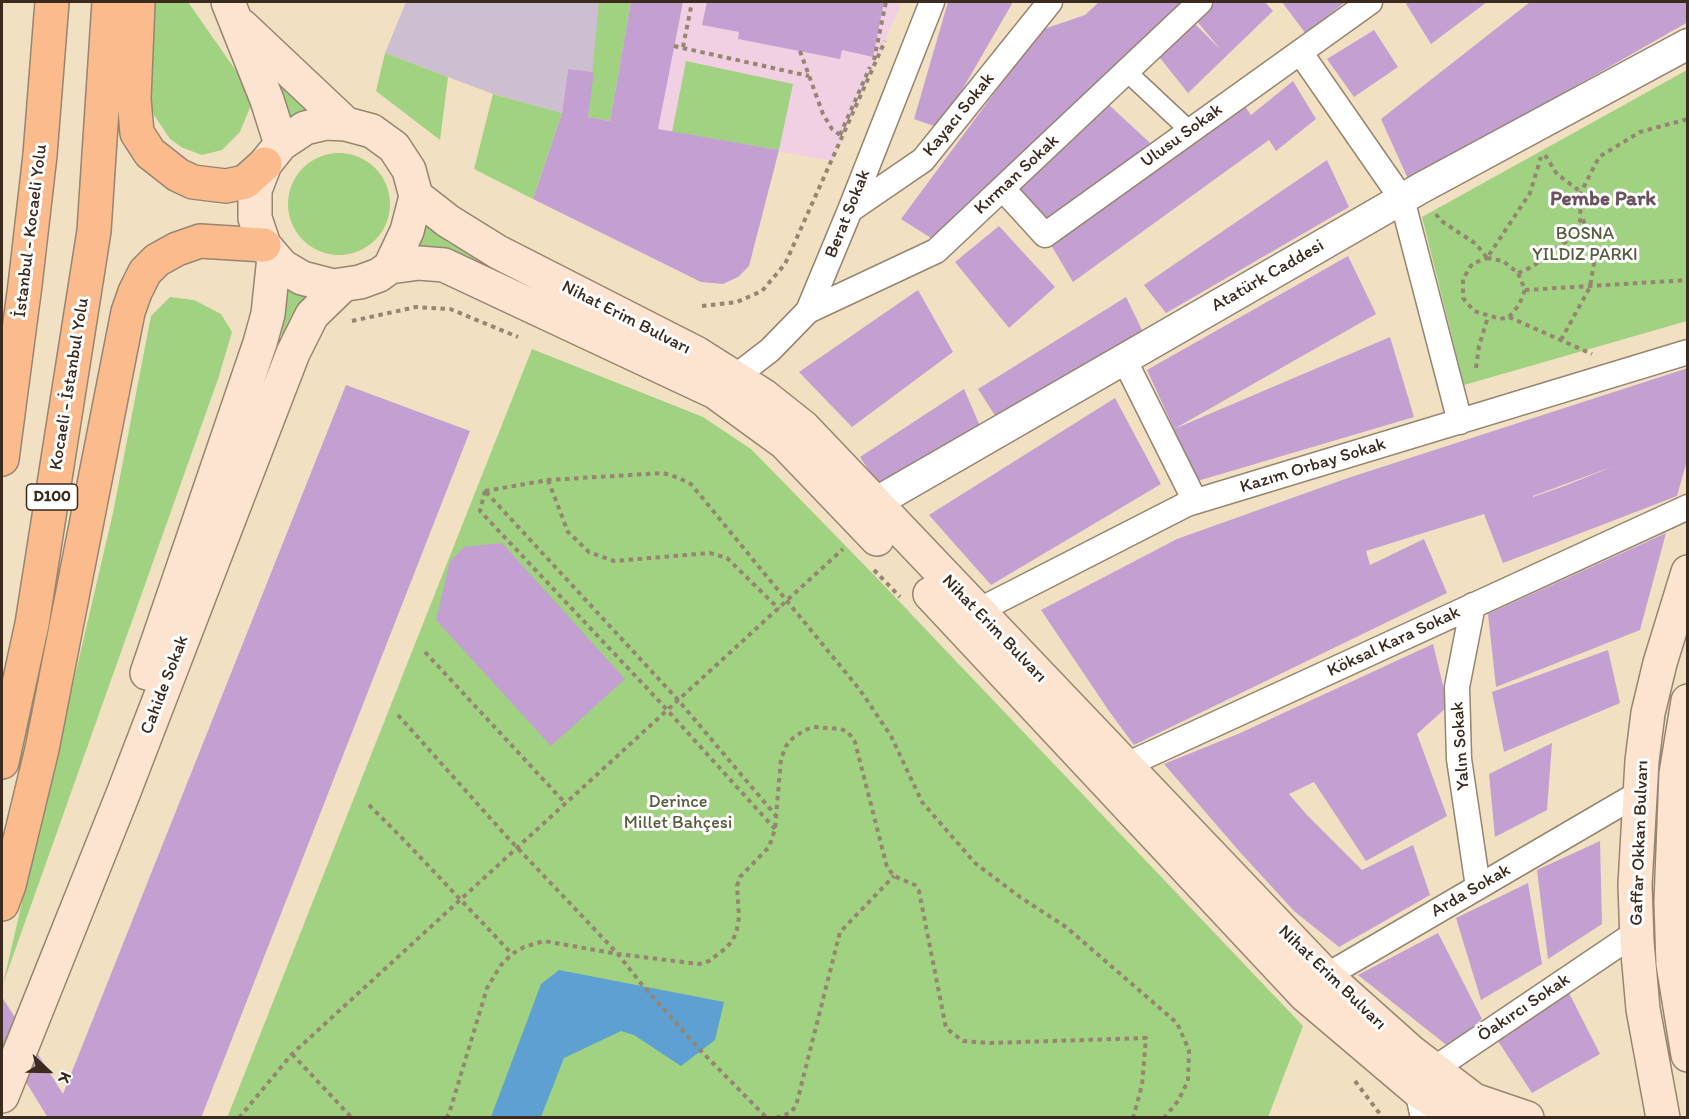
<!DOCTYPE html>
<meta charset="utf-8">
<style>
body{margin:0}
#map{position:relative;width:1689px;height:1119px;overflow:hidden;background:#f1e0c2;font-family:Itim,sans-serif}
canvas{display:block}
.frame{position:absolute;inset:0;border:3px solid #3b2a1e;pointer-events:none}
.north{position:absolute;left:18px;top:1041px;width:60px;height:60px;-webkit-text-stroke:4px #fff;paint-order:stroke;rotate:112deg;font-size:16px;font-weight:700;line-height:24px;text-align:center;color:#3b2a1e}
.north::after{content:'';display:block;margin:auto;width:21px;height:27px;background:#3b2a1e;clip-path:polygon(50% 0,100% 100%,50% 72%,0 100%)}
</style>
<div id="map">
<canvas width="1689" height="1119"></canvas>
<div class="frame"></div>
<div class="north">K</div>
</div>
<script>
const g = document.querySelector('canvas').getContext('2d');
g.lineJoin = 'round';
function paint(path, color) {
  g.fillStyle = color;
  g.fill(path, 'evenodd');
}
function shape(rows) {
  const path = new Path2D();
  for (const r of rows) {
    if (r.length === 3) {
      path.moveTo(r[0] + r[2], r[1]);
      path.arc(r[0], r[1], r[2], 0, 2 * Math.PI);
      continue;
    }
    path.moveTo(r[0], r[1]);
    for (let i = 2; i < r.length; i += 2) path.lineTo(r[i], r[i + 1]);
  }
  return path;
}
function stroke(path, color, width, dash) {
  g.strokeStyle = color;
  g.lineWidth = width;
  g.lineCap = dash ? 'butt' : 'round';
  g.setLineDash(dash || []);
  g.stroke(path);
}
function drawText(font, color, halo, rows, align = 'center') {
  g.font = font + ' Itim,sans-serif';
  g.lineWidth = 6;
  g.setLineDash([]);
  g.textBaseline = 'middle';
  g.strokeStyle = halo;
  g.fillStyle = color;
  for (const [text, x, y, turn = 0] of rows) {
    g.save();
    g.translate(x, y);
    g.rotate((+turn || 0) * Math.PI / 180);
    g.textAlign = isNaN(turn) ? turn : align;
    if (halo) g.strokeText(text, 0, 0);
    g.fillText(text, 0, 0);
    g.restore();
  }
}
const built = shape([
 [600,2,902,2,832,161,588,117]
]);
const industrial = shape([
 [406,2,600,2,594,72,568,69,562,113,493,94,448,77,385,53]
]);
const green = shape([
 [150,2,188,2,246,85,251,105,240,132,222,150,202,155,183,148,170,139,154,115,146,90],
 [599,2,631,2,610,121,588,117],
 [259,52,310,112,290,123],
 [385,53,448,77,440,140,376,91],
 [686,61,793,84,779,150,672,132],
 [1687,70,1687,321,1464,385,1422,217],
 [493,94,562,113,533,199,474,169],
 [339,204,51],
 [426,223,449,243,666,351,418,249],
 [289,282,311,291,279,351],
 [170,297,194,300,221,314,232,332,218,379,3,984,113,513,151,316],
 [532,349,703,417,751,449,875,576,1303,1026,1268,1117,227,1118]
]);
const water = shape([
 [559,970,724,1002,715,1040,681,1066,634,1035,621,1031,564,1058,541,1117,491,1117,541,984]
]);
const building = shape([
 [631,2,683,2,658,129,779,150,749,266,738,277,723,284,701,282,533,199,562,113,568,69,594,72,588,117,610,121],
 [707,2,884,2,873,57,842,50,840,59,738,39,739,32,702,25],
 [948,2,1013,2,940,128,914,119],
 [1099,2,1187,2,1099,89,931,238,901,219,1041,30,1085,15],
 [1215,2,1265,2,1273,11,1188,93,1152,48,1186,15,1220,49,1196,20],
 [1282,2,1345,2,1306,34],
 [1405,2,1487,2,1431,44],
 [1530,2,1688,2,1688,22,1409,181,1381,119],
 [1374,30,1398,67,1354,97,1327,59],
 [1293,81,1316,119,1276,151,1269,140,1073,282,1045,235,1244,105,1251,115],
 [1108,104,1150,143,1050,223,1019,188],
 [1327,160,1349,207,1166,313,1144,285],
 [999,226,1055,287,1009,328,955,262],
 [1348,256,1376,314,1174,429,1390,337,1414,417,1194,482,1174,429,1147,370],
 [918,290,953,352,852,427,799,372],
 [1126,297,1143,332,996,417,978,389],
 [1688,368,1688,457,1677,496,1503,563,1484,514,1366,551,1370,565,1424,539,1447,593,1134,745,1109,711,1041,610,1177,539,1348,478],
 [1614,466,1567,485,1533,497,1533,496],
 [346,385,470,431,201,1118,48,1118,2,1043,2,997,63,1094],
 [964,389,980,426,879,486,860,457],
 [1115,398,1161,484,991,585,929,515],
 [1666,533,1640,630,1496,687,1488,614],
 [502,543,625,679,551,746,436,620,450,561,464,547],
 [1433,644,1448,706,1417,734,1447,816,1366,861,1314,782,1289,794,1306,814,1362,870,1413,845,1430,895,1339,947,1294,911,1239,851,1164,764,1238,734],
 [1608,650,1620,703,1504,752,1492,692],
 [1552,743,1547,810,1495,837,1489,774],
 [1600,841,1602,924,1548,959,1537,870],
 [1528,883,1542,964,1481,1000,1456,918],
 [1438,933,1482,1019,1449,1047,1358,975],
 [1569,993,1600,1054,1532,1093,1494,1035]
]);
const path = shape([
 [674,46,809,76],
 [683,47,692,2],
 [800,51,823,114,832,129,840,135],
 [874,60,886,2],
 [840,135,870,67],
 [1545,155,1557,174,1581,192],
 [1436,214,1440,220,1476,244,1487,258,1530,193,1541,157],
 [1487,258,1503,261,1518,273,1525,290,1519,305,1509,317,1500,319,1474,311,1463,298,1463,279,1472,264,1487,258],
 [1518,273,1532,267,1568,240,1580,221,1581,192,1599,157,1640,132,1688,119],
 [1525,290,1688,280],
 [702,306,737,302,762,291,785,264,885,41],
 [1509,317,1592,354],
 [352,321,416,307,450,309,518,337],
 [1561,340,1590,287,1595,257,1582,216],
 [1476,368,1479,346,1488,317],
 [548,480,568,532,589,552,614,561,710,553,727,558,779,609],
 [485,491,548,480,663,473,679,478,691,484,860,690,891,736,922,802,975,863,1020,897,1066,927,1177,1023,1189,1050,1188,1081,1178,1101,1164,1118],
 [485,491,480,511,659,701,775,829],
 [486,492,679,701,777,817],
 [874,570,900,597],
 [425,652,566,804],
 [398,715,508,838,618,954,643,986,701,1051,767,1118],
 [369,805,403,839,512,954],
 [292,1054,352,1118],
 [1355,1081,1383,1118],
 [239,1118,292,1054,843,549],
 [446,1118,449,1114,487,988,501,965,512,954,524,947,544,941,618,954,699,964,709,961,726,948,733,940,737,929,739,917,737,886,740,877,769,847,775,829,781,759,786,746,793,738,805,730,814,727,841,729,848,732,855,742,887,867,894,876,915,885,919,891,946,1028,963,1041,990,1043,1146,1038,1142,1085,1133,1118],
 [776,1118,790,1113,796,1106,840,932,894,876]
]);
const pedestrian = shape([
 [1127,72,1190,131]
]);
const minor = shape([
 [1300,52,1402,199,1460,422],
 [1003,189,1045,235,1370,2],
 [850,210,923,160,1050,2],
 [808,311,936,251,1200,2],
 [1124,359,1195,501],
 [722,387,770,350,808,311,850,210,932,2],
 [1473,605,1457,687,1459,759,1478,887],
 [966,617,1187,504,1688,352],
 [1111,772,1688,507],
 [1316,985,1326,976,1641,792],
 [1423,1118,1417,1090,1434,1069,1637,932]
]);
const tertiary = shape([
 [854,515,1421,188,1688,44]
]);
const secondary = shape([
 [228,2,267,100,281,144],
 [242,26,346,124],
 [326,123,346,124,372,131,394,147,409,170,416,196,407,231,390,267,379,275,360,282,333,286,302,278,282,266,264,245,255,218,255,190,265,164,281,144,305,128,326,123],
 [416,196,448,221,498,252,696,353,764,396,803,427,1326,976,1410,1051,1474,1100,1527,1118],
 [390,267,419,263,444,265,715,392,785,443,877,539],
 [930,594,1305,995,1417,1090,1459,1118],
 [147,673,260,343,268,314,274,257],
 [1688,701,1676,774,1671,902,1673,964,1688,1055],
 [2,1096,123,794,293,353,312,315,343,285],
 [1663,1118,1643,1009,1637,942,1635,885,1642,761,1648,713,1660,663,1688,572]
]);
const trunk = shape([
 [138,2,134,99,137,133,150,153,178,175,193,182,226,186,245,182,265,164],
 [2,459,25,285,40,155,52,2],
 [2,762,32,624,94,231,109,2],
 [2,904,9,885,42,749,128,312,135,292,145,272,157,260,177,249,200,241,264,245]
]);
const shields = [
 [52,497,51]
];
const shieldNames = [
 ["D100",52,497]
];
const streetNames = [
 ["Kayacı Sokak",959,115,-51],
 ["Ulusu Sokak",1182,136,-36],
 ["Kırman Sokak",1017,175,-43],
 ["Berat Sokak",848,214,-68],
 ["İstanbul - Kocaeli Yolu",31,231,-83],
 ["Atatürk Caddesi",1268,276,-30],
 ["Nihat Erim Bulvarı",626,318,27],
 ["Kocaeli - İstanbul Yolu",70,384,-81],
 ["Kazım Orbay Sokak",1313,466,-17],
 ["Nihat Erim Bulvarı",994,629,46],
 ["Köksal Kara Sokak",1394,642,-25],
 ["Cahide Sokak",165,685,-69],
 ["Yalın Sokak",1461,746,-94],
 ["Gaffar Okkan Bulvarı",1640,843,-88],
 ["Arda Sokak",1471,891,-30],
 ["Nihat Erim Bulvarı",1332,978,44],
 ["Öakırcı Sokak",1524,1008,-34]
];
const parkNames = [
 ["BOSNA",1585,234],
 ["YILDIZ PARKI",1585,255],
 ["Derince",678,802],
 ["Millet Bahçesi",678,823]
];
const quarterNames = [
 ["Pembe Park",1603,200]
];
paint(built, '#f1d0e3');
paint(industrial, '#cebed1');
paint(green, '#a0d281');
paint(water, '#5ea0d1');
paint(building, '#c3a0d1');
stroke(pedestrian, '#968570', 21);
stroke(minor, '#968570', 27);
stroke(tertiary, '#968570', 33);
stroke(secondary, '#968570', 36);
stroke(trunk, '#968570', 36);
stroke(path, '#968570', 4, [4.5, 4.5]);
stroke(pedestrian, '#fff', 18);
stroke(minor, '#fff', 24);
stroke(tertiary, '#fff', 30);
stroke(secondary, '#fde4d1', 33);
stroke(trunk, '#fbbb8d', 33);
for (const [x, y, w] of shields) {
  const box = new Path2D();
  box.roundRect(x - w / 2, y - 13, w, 26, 4.5);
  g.fillStyle = '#fff';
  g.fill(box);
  stroke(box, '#3b2a1e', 1.5);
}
drawText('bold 16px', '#3b2a1e', null, shieldNames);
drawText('18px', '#3b2a1e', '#fff', streetNames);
drawText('18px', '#595c3c', '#fff', parkNames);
drawText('bold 21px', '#6b535d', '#fff', quarterNames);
</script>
